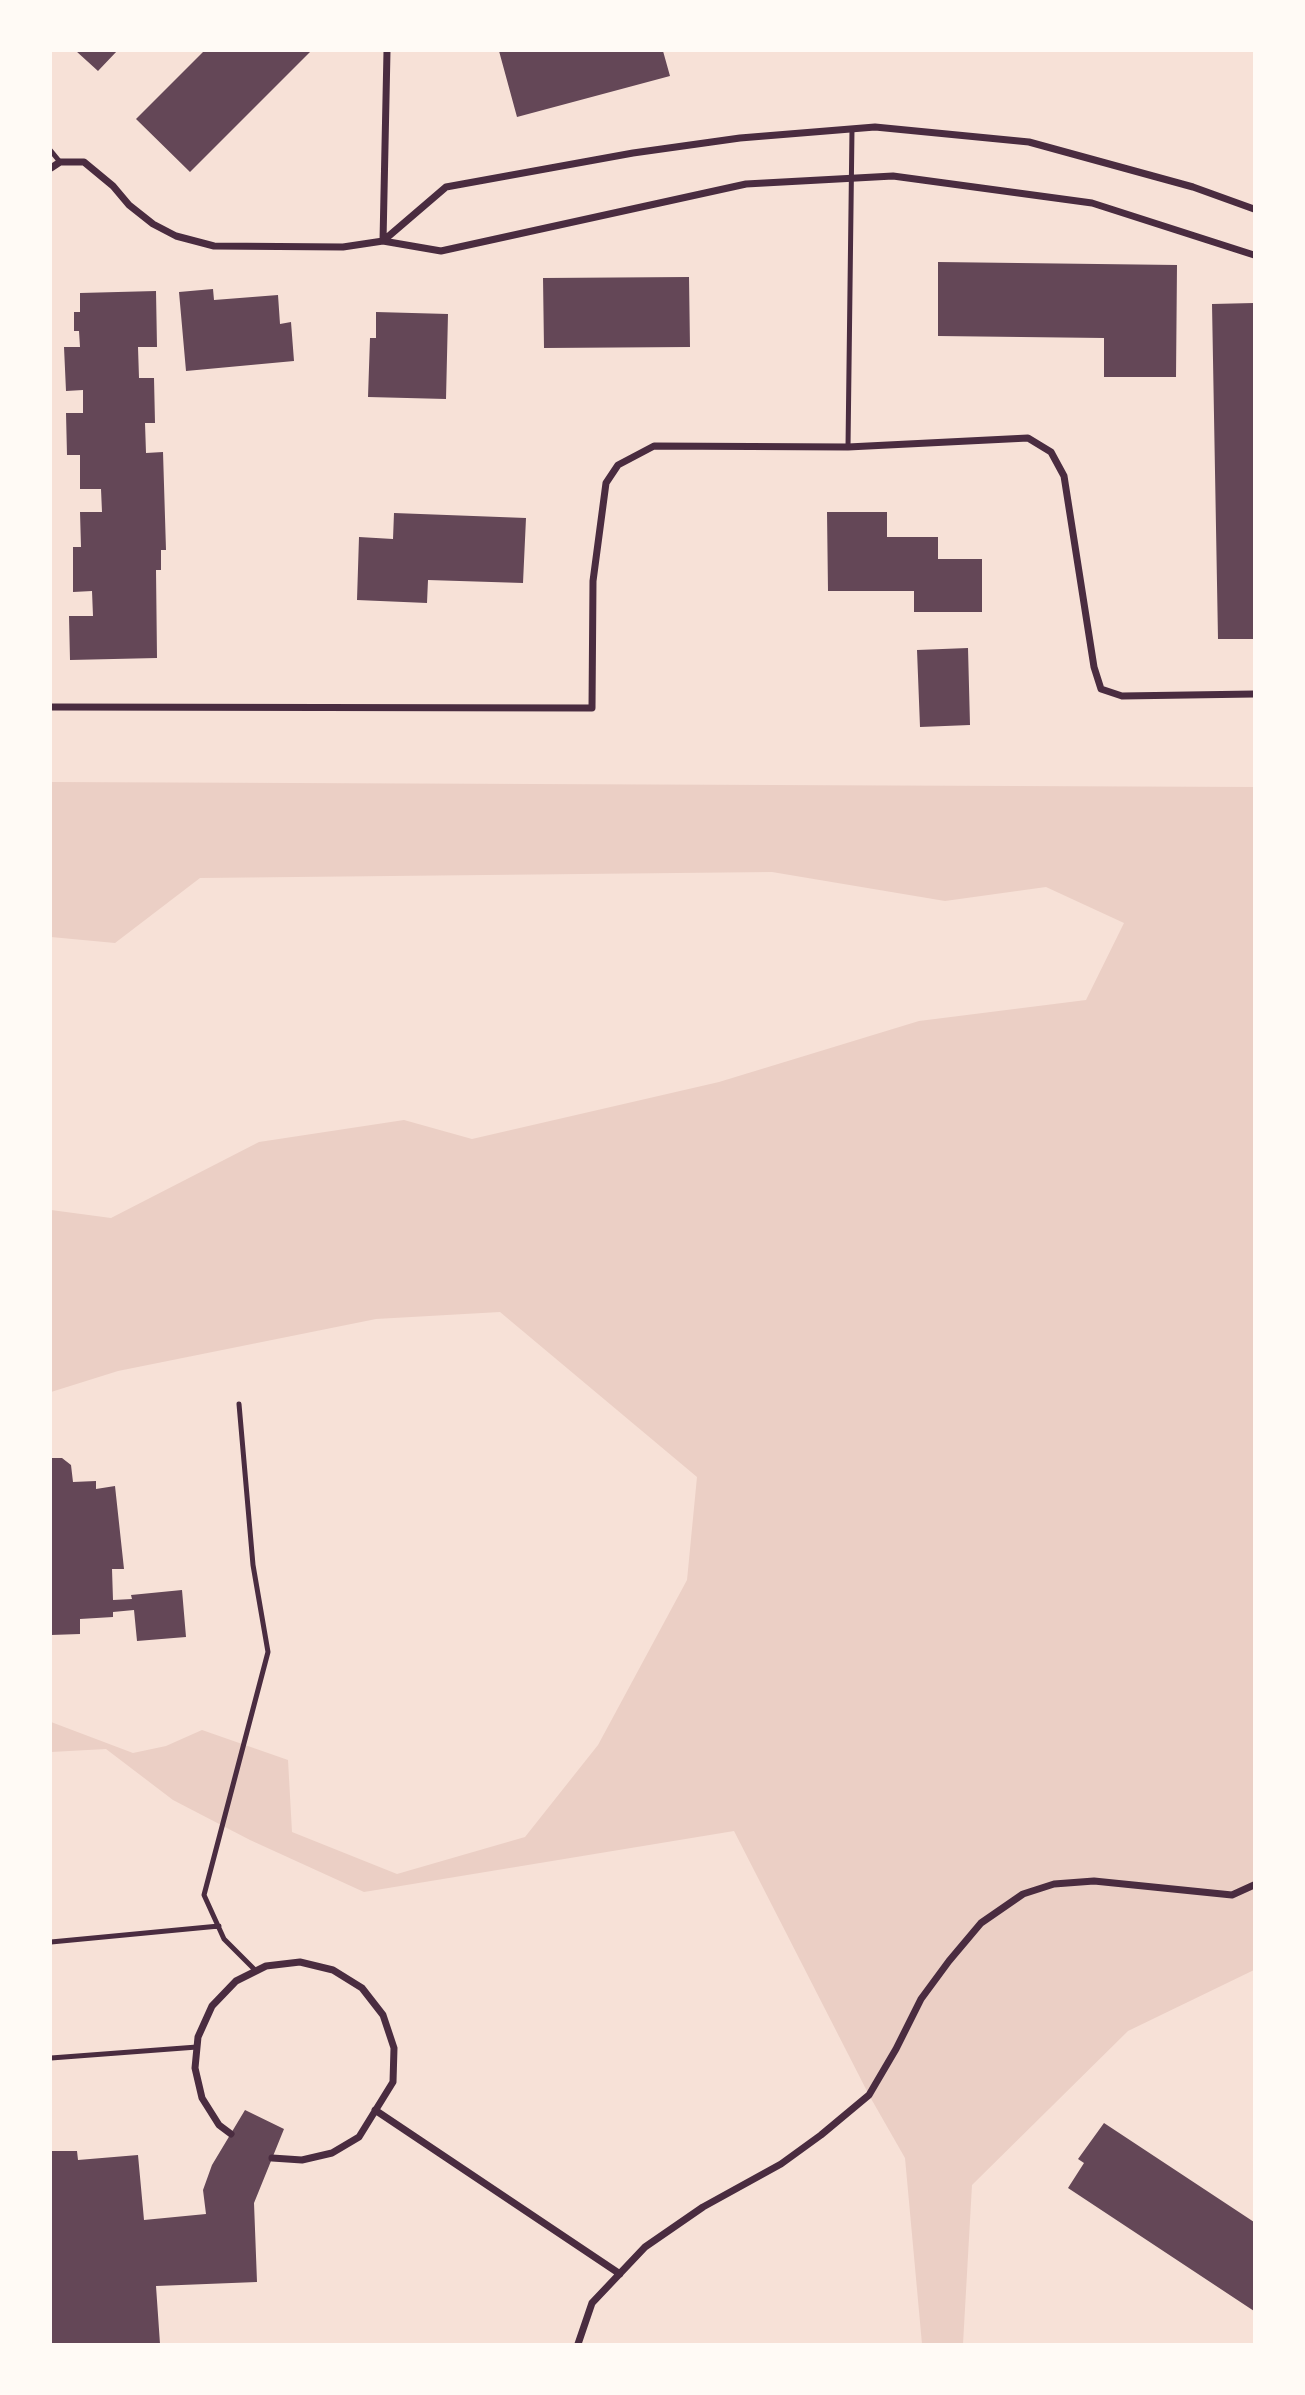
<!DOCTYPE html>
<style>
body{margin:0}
#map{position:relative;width:1305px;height:2395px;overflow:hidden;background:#f7e1d7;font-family:"DejaVu Sans",sans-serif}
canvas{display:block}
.frame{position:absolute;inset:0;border:52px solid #fffaf5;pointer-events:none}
</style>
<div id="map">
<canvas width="1305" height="2395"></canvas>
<div class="frame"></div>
</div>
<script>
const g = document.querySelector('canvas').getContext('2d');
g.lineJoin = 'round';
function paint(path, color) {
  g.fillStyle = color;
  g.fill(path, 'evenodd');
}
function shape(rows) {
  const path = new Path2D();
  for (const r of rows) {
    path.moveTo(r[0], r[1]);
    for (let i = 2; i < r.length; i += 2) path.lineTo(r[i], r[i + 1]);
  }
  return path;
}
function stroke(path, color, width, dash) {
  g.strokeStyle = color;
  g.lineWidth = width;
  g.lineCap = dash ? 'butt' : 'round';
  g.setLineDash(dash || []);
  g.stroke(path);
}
const green = shape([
 [51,782,1254,787,1254,1970,1128,2031,972,2185,963,2344,922,2344,905,2158,869,2095,734,1831,364,1892,250,1840,173,1800,106,1749,51,1752,51,1722,133,1753,166,1746,202,1730,288,1760,292,1832,397,1874,525,1837,598,1745,687,1580,697,1477,500,1312,376,1319,118,1371,51,1392,51,1210,111,1218,259,1142,404,1120,472,1139,719,1082,919,1021,1086,1000,1124,923,1046,887,945,901,772,872,200,878,115,943,51,937]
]);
const building = shape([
 [76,51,117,51,98,71],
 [204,51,311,51,190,172,136,119],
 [499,51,663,51,670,76,517,117],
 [938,262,1177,265,1176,377,1104,377,1104,338,938,336],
 [689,277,690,347,544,348,543,278],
 [213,289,214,300,278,295,280,324,291,322,294,361,186,371,179,292],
 [156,291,157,347,138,347,139,378,154,378,155,423,145,423,146,453,163,452,166,550,161,550,161,570,156,570,157,658,70,660,69,616,93,616,92,591,73,592,73,547,81,547,80,512,102,512,101,489,80,489,80,455,67,455,66,413,83,413,83,390,66,391,64,347,80,347,79,331,74,331,74,312,80,312,80,293],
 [1254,303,1254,639,1218,639,1212,304],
 [376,312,448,314,446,399,368,397,370,338,376,338],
 [827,512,887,512,887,537,938,537,938,559,982,559,982,612,914,612,914,591,828,591],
 [394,513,526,518,523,583,428,580,427,603,357,600,359,537,393,539],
 [968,648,970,725,920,727,917,650],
 [51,1458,62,1458,71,1465,73,1482,96,1481,96,1489,115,1486,124,1569,112,1569,113,1600,132,1599,131,1595,182,1590,186,1637,137,1641,134,1610,113,1612,113,1617,80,1619,80,1634,51,1635],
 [245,2110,284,2129,254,2203,257,2282,156,2286,160,2344,51,2344,51,2151,77,2151,78,2160,138,2155,144,2220,206,2214,203,2190,212,2165],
 [1104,2123,1254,2222,1254,2311,1068,2188,1084,2163,1078,2159]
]);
const service = shape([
 [51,151,60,162],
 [848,447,852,129],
 [239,1404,253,1565,268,1652,204,1895,224,1939,256,1971],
 [51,1942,219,1926],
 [51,2058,197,2047]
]);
const minor = shape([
 [51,168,60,162,84,162,113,186,129,205,153,224,176,236,214,246,343,247,383,241,387,51],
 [383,241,446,187,633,153,740,138,875,127,1029,142,1193,187,1254,209],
 [383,241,441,251,746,184,893,176,1092,203,1254,255],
 [51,707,592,708,593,581,606,483,618,465,654,446,848,447,1028,438,1051,452,1064,476,1094,667,1101,689,1122,696,1254,694],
 [375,2110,620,2274],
 [231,2134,219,2125,202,2098,195,2068,198,2037,212,2006,236,1981,266,1966,300,1962,333,1970,362,1988,383,2015,394,2048,393,2082,359,2137,332,2153,302,2160,272,2158],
 [578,2344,592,2303,645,2247,703,2207,781,2164,821,2135,869,2095,896,2049,921,1999,949,1961,981,1923,1023,1894,1054,1884,1094,1881,1232,1895,1254,1885]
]);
paint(green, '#ebcfc5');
paint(building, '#644757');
stroke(service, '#4a2c40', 5);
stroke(minor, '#4a2c40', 7);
</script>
